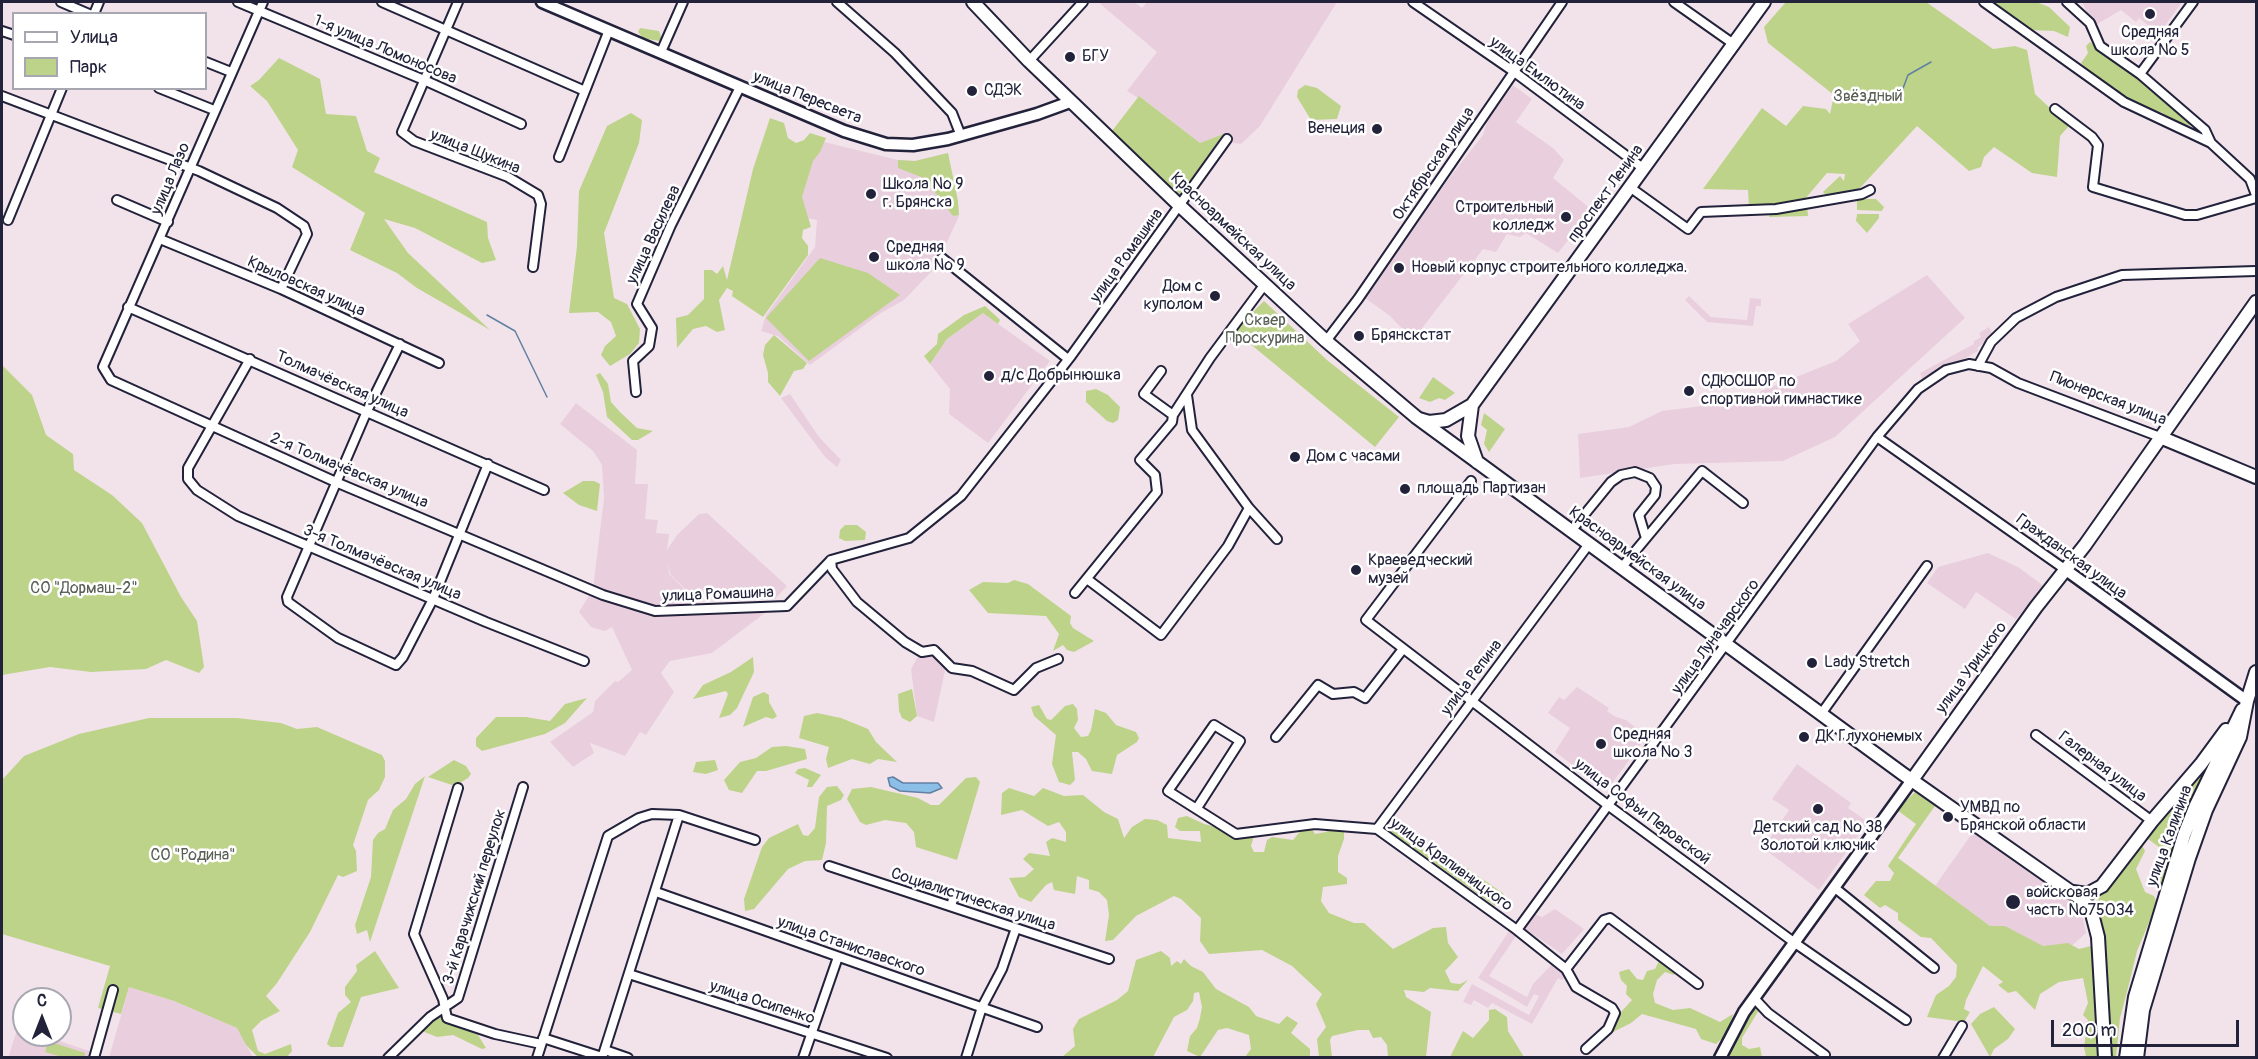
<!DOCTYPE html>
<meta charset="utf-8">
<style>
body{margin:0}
#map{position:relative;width:2258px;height:1059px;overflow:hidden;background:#f2e3eb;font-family:Pangolin,sans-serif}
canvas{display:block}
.frame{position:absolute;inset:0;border:3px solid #22223b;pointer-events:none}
.legend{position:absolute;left:12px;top:12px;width:195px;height:78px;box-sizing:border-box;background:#fff;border:2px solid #a7a7b1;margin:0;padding:8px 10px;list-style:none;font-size:18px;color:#22223b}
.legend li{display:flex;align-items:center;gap:12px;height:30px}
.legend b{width:30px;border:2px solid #a7a7b1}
.north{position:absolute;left:12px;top:987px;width:60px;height:60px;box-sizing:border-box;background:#fff;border:2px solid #a7a7b1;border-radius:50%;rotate:0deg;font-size:16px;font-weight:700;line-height:24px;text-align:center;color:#22223b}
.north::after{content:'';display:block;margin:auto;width:21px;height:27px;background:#22223b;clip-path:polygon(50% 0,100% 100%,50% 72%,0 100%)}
.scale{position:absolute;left:2051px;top:1020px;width:188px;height:27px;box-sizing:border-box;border:3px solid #22223b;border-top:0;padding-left:8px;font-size:18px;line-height:21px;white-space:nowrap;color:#22223b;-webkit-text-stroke:4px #fff;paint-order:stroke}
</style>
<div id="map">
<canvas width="2258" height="1059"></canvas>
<div class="frame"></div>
<ul class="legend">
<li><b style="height:8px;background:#fff"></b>Улица</li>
<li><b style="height:16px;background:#bdd389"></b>Парк</li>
</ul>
<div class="north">С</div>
<div class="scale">200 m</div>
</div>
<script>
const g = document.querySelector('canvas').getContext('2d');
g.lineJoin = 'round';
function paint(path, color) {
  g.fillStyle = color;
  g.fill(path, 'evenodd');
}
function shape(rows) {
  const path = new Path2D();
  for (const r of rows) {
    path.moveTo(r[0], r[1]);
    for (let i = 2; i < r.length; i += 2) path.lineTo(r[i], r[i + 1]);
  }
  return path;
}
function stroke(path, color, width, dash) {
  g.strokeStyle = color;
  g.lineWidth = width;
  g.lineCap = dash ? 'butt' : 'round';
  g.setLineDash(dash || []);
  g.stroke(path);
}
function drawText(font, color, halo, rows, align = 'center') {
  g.font = font + ' Pangolin,sans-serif';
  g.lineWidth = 5;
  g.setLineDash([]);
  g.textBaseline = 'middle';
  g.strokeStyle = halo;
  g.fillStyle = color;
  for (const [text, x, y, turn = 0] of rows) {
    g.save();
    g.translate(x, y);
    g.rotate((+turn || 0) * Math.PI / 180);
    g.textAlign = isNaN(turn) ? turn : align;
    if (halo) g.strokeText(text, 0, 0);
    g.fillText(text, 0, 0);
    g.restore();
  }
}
const built = shape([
 [1098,2,1134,2,1142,8,1147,2,1337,2,1260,126,1241,144,1233,143,1223,134,1200,143,1139,96,1138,98,1127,91,1157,52],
 [2082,2,2182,2,2159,34,2139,18,2136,22,2121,10,2094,26],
 [1513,85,1532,99,1516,122,1553,148,1564,160,1553,178,1592,210,1558,253,1526,233,1520,237,1507,234,1496,252,1483,249,1413,340,1390,316,1365,298,1450,177,1483,135,1488,119],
 [820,141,898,160,915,161,948,153,959,216,935,268,904,300,881,313,810,365,778,336,761,331,766,315,815,247,817,220,806,218,801,197,816,147],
 [1927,275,1965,318,1835,437,1783,461,1675,464,1580,478,1578,434,1629,427,1662,411,1734,402,1836,361,1860,341,1848,324],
 [1689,296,1711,317,1747,320,1750,298,1761,299,1761,306,1756,306,1753,326,1707,322,1685,300],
 [983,313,1050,361,988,443,949,414,950,389,930,364,947,339],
 [1989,327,1993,335,1977,348,1978,351,1923,381,1920,373,1974,344,1974,341,1981,337,1979,333],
 [790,394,819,437,841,460,837,467,825,457,781,398],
 [576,403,637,450,635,484,648,484,645,519,658,520,656,533,669,534,667,550,677,535,699,514,707,513,787,586,775,599,689,593,670,574,668,562,669,574,689,594,688,604,769,604,769,610,712,653,670,661,661,673,674,692,646,735,640,732,625,756,590,743,594,753,573,767,550,742,593,712,595,701,615,681,618,682,632,670,612,627,605,631,591,627,579,612,593,589,604,498,602,465,593,451,560,424],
 [1988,553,2018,567,2044,586,2016,619,1976,592,1965,609,1927,583,1938,567],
 [934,654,946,666,934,722,917,716,911,669,919,655],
 [1577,687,1609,708,1607,711,1616,717,1626,720,1647,736,1607,790,1555,752,1570,728,1548,713,1559,697,1564,700],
 [1797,764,1851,803,1848,808,1868,822,1819,890,1763,848,1789,810,1772,799],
 [1973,832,1998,846,2081,909,2086,933,2057,959,1991,927,1935,886],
 [1555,909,1584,929,1562,954,1525,929,1535,914,1542,917],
 [1509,931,1516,936,1489,976,1527,997,1533,984,1553,963,1566,977,1562,980,1558,978,1532,1024,1492,1003,1488,1008,1474,1000,1471,1005,1463,1002,1472,984,1529,1015,1539,996,1534,994,1527,1007,1478,978],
 [129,987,174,1001,237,1028,253,1057,109,1058],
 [18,1027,24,1029,24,1035,42,1035,92,1052,91,1057,8,1058]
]);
const green = shape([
 [1786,2,1926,2,1993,49,2015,46,2027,50,2035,94,2069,126,2060,136,2057,177,2032,173,1994,147,1984,157,1981,167,1969,171,1917,126,1860,188,1839,196,1826,195,1823,192,1840,176,1844,181,1845,174,1827,173,1804,200,1779,206,1749,208,1748,190,1703,189,1762,108,1786,126,1803,106,1826,109,1830,114,1834,95,1768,43,1764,27],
 [1986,2,2036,2,2049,7,2070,27,2068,37,2054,31,2031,30],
 [640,28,659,31,662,39,659,41,643,38,638,32],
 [2090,42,2134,73,2190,119,2191,125,2183,127,2161,112,2157,116,2125,101,2098,82,2081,63,2088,53,2086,46],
 [279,58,320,79,326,114,356,116,367,151,380,158,374,172,487,222,488,238,496,260,482,263,415,228,384,219,408,253,490,330,417,288,397,273,350,250,365,213,292,167,298,150,267,101,250,86,259,80],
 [1305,85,1317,88,1341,106,1337,119,1311,120,1297,97,1298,90],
 [1139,96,1200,143,1223,134,1180,195,1112,131],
 [631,113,642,120,639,143,604,233,614,298,627,304,640,329,639,343,630,354,610,366,601,355,605,346,616,336,611,322,598,312,569,313,577,246,579,191,607,126],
 [770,118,784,123,788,138,796,143,804,140,810,133,826,138,820,152,813,161,802,197,811,227,803,230,802,238,808,246,808,255,763,317,732,296,733,291,727,288,719,300,725,330,717,332,706,326,693,329,677,348,676,318,688,315,704,299,704,270,712,270,717,274,723,266,727,280,753,169],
 [948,153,958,201,959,215,953,216,924,178,898,168,898,160,915,161],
 [1857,199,1876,199,1884,207,1882,211,1857,210],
 [1807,205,1808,216,1769,217,1770,212],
 [1857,214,1879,214,1879,218,1867,233,1856,221],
 [820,258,868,273,900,295,809,361,766,318],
 [1264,301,1327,360,1399,417,1375,447,1237,333,1237,328],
 [985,306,996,316,1000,320,998,324,983,313,947,339,930,364,924,356,937,344,938,334,964,315],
 [774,335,807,363,803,369,794,371,780,396,768,382,768,373,763,355,765,345],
 [2,365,32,395,46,435,73,454,74,470,112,495,142,523,181,597,197,621,204,667,199,673,166,660,146,669,91,672,50,667,2,675],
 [600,373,608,384,611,402,620,412,637,428,653,431,638,440,632,440,607,417,603,392,596,375],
 [1433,377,1455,393,1445,400,1439,398,1430,402,1419,398],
 [1096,389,1108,395,1120,407,1118,420,1113,423,1107,421,1086,402,1086,391],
 [1484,413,1505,429,1489,452,1484,444,1487,430,1481,425],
 [583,481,594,481,600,484,597,511,579,505,563,493],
 [845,525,857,525,866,532,865,540,845,541,839,538,840,530],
 [1014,580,1028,584,1071,616,1070,623,1073,628,1094,641,1074,652,1067,650,1063,645,1053,651,1059,634,1046,616,988,613,969,590,983,582,1008,583],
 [753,657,754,672,737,708,730,715,719,718,728,694,726,691,693,699,703,685,731,672],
 [912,689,917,716,910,722,902,718,899,711,898,694],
 [764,692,769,695,769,702,777,716,773,719,766,717,743,727,753,697],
 [587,698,565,723,545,734,482,751,476,746,476,738,496,717,526,717,550,721,565,704],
 [1073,704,1077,709,1078,720,1074,728,1081,737,1088,736,1091,730,1095,709,1106,713,1116,725,1136,732,1139,738,1137,742,1117,755,1112,774,1092,771,1086,759,1078,752,1072,752,1075,780,1070,785,1059,782,1052,764,1056,735,1034,716,1031,707,1039,705,1047,719,1051,720,1065,706],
 [817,713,841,718,868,729,876,742,897,762,878,759,870,764,852,759,828,768,826,759,829,747,799,738,804,716],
 [149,718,237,718,281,723,297,729,317,727,382,755,385,761,385,777,379,790,368,800,353,845,356,851,357,871,343,877,338,875,310,932,277,983,266,996,280,1011,261,1021,252,1030,258,1051,265,1054,291,1044,292,1051,287,1057,258,1057,246,1045,237,1028,174,1001,129,987,121,1014,98,1008,110,966,2,934,2,780,24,756,79,734],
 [786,746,805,749,807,759,766,771,757,771,742,793,729,790,724,780,740,762,756,758,772,747],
 [454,760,466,766,471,774,468,778,455,786,428,777],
 [715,760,718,770,706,774,693,772,696,762],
 [805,768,821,775,812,787,807,787,809,780,795,773,798,769],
 [2204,768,2206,772,2183,814,2172,849,2163,893,2157,889,2166,852,2148,839,2163,814],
 [425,776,370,942,367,930,357,934,355,925,371,877,373,840,378,833,385,829,393,810,406,799,415,784],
 [976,777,980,782,957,860,916,847,914,832,906,823,885,820,866,825,860,822,847,799,852,789,871,787,918,798,931,805,939,805,966,778],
 [837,786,844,795,841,800,827,806,826,843,822,860,805,861,788,869,754,909,745,911,744,899,762,847,769,838,798,824,803,835,808,836,815,828,819,797,827,787],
 [1009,788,1034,796,1043,788,1064,796,1083,795,1104,812,1118,819,1124,838,1132,827,1145,819,1157,820,1167,825,1168,838,1201,842,1200,831,1180,831,1175,827,1178,818,1187,816,1204,824,1254,836,1251,846,1254,852,1264,852,1267,840,1272,837,1293,840,1308,822,1315,834,1326,832,1336,825,1344,829,1344,839,1338,856,1338,872,1347,878,1347,884,1323,887,1321,901,1329,913,1354,923,1364,923,1393,949,1433,928,1446,927,1448,943,1458,957,1445,971,1451,983,1460,984,1468,980,1458,991,1430,988,1424,992,1404,990,1406,997,1431,1012,1426,1057,1388,1057,1387,1045,1381,1037,1373,1038,1369,1030,1358,1030,1332,1036,1330,1040,1332,1057,1319,1057,1317,1039,1326,1027,1316,1004,1322,994,1292,966,1262,950,1209,954,1200,941,1201,918,1181,899,1174,896,1136,916,1113,940,1105,941,1109,915,1107,900,1099,892,1089,889,1089,880,1077,876,1075,894,1054,890,1052,882,1046,885,1031,902,1019,897,1009,878,1025,877,1034,869,1023,859,1029,853,1050,856,1046,842,1052,838,1066,842,1066,832,1059,822,1048,826,1022,810,1001,815,1002,793],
 [1915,792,1935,806,1898,858,1990,926,2005,926,2043,946,2068,943,2079,949,2091,946,2096,981,2098,1057,2086,1057,2084,1047,2088,1020,2083,1015,2088,1003,2083,978,2059,982,2040,994,2035,1010,2016,991,2008,993,1998,985,2003,982,1983,966,1966,1000,1964,1009,1970,1012,1964,1022,1927,1017,1936,995,1949,986,1956,977,1957,965,1931,938,1921,937,1898,920,1898,913,1885,905,1880,908,1864,895,1876,881,1890,881,1894,873,1888,866,1916,824,1897,810],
 [1393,823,1448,862,1452,858,1504,894,1495,906,1388,830],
 [2142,845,2145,851,2136,869,2145,892,2154,896,2157,903,2137,951,2129,984,2120,1018,2116,1057,2110,1057,2104,944,2097,897,2137,847],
 [375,951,399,988,361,997,343,1047,331,1047,327,1044,338,1013,351,1002,345,995,345,987,357,971,356,965],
 [1161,951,1170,958,1171,966,1177,961,1181,964,1184,959,1191,966,1203,972,1216,989,1249,1007,1256,1016,1279,1024,1287,1016,1298,1023,1291,1033,1310,1049,1310,1057,1245,1057,1251,1049,1249,1035,1227,1028,1218,1030,1200,1057,1187,1051,1190,1036,1197,1028,1200,1018,1202,1007,1199,992,1194,993,1193,1001,1187,1010,1174,1017,1153,1057,1062,1057,1075,1046,1073,1029,1079,1019,1117,1000,1128,991,1136,960],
 [1659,961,1676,972,1674,975,1665,972,1657,980,1653,994,1655,1003,1673,1010,1690,1008,1720,1022,1733,1014,1728,1033,1716,1044,1701,1039,1696,1029,1642,1014,1631,1023,1611,1033,1612,1022,1632,1000,1626,994,1627,986,1621,980,1619,972,1629,969,1637,979,1643,980,1647,971,1655,969],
 [1761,997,1759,1010,1742,1038,1742,1045,1749,1049,1760,1047,1762,1057,1727,1058,1739,1029,1757,1007],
 [1994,1007,2015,1029,2008,1039,1994,1049,1990,1057,1971,1024,1980,1014],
 [1495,1009,1507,1017,1508,1031,1524,1057,1450,1057,1463,1031,1473,1038,1489,1020,1489,1010],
 [440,1016,478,1035,486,1048,482,1049,453,1035,437,1037,422,1031,434,1018],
 [48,1041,85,1053,84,1057,62,1057,45,1052]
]);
const water = shape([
 [893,777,903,783,938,783,942,788,930,793,900,791,890,786,888,778,893,777]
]);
const stream = shape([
 [1902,91,1908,75,1931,62],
 [487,315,515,331,547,397]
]);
const street = shape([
 [61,2,89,14],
 [238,2,424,80,521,124],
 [263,2,103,367,111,380,338,483,603,595,655,611,787,606,831,560,909,538,961,496,1071,356,1227,139],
 [382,2,585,91],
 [458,2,402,132,414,141,508,177,538,195,541,204,533,267],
 [837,2,895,53,952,113,961,136],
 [1413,2,1513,71,1644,169],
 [1674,2,1735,45],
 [1984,2,2124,102,2211,143],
 [2067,2,2090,23,2100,46,2140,74,2205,130,2211,143,2250,179,2256,195],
 [94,14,99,2],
 [2,31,14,35],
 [661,52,683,2],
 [1029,61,1083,2],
 [206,62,231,72],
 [2140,74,2193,2],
 [159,88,214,110],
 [2,96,199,171,277,208,304,226,307,234,281,289],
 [2055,109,2092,137,2098,145,2093,187,2185,215,2197,215,2256,198],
 [559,157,609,30],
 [1631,188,1688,229,1701,212,1776,209,1862,194,1870,190],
 [117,200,168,222],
 [8,220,62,88],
 [160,239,281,289,439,363],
 [942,258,1068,359],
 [128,307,544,490],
 [1326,341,1358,299,1562,2],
 [400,344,367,411,287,597,288,602,338,638,396,665,403,657,433,599,488,464],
 [250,359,188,468,188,479,197,490,238,516,486,622,584,661],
 [1978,366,1991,342,2016,318,2056,297,2122,275,2256,271],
 [1161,371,1144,394,1173,415],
 [636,392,633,361,649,346,652,328,637,304,671,225,740,87],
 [1187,395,1192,430,1249,508,1277,539],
 [1877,437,2066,570],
 [1471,481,1366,620,1609,806,1795,943,1906,1020],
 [1571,531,1611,482,1621,475,1635,472,1650,478,1656,487,1655,495,1639,515,1645,535],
 [831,560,832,569,857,602,905,642,922,652,934,650,952,668,972,671,1014,690,1036,668,1058,659],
 [1622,567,1702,471,1743,503],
 [1087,579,1161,635,1228,546,1249,508],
 [1075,593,1157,492,1155,475,1140,460,1172,422,1173,415,1210,358,1265,284],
 [1821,714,1927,566],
 [2036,735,2152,821],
 [1276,737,1318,685,1333,694,1354,692,1365,698,1403,649],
 [458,788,414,934,443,999,447,1018,495,1034,541,1044],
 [1197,808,1240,741,1214,725,1168,791,1236,834,1315,824,1377,829,1517,930,1566,969,1576,987,1612,1008,1615,1013,1608,1029,1586,1049],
 [1377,829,1589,544],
 [829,866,1109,959],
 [1835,888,1934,968],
 [656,892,1037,1027],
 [951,906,954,896],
 [1517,930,1877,437,1918,389,1946,370,1969,364,1991,368,2018,383,2160,437],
 [1566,969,1604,920,1610,918,1698,984],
 [629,974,887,1058],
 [1754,998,1768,1013,1825,1055],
 [543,1038,602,1057],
 [605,1050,628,1058],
 [94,1058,113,990],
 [388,1058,430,1017,458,998,523,787],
 [537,1058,608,836,639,818,652,814,679,815,755,840],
 [602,1058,679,815],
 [803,1058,838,957],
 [966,1058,982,1007,1002,969,1016,928],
 [1943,1058,1962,1026]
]);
const secondary = shape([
 [542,2,844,131,886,144,913,145,948,139,1037,114,1070,102],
 [2066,570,2247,701],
 [1720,1058,1744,1012,1912,780]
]);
const primary = shape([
 [973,2,1029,61,1180,206,1326,341,1416,417,1903,774,2084,901,2091,910,2098,937,2105,1058],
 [1472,405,1468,436,1477,462],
 [1419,419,1429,422,1446,420,1472,405,1764,2],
 [2160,437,2256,477],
 [1912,780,2036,607,2085,545,2256,302],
 [2073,892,2087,894,2102,886,2152,821,2201,764,2226,730],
 [2126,1058,2135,997,2184,835,2196,805,2242,710],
 [2137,1058,2143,1010,2189,858,2206,810,2240,737,2247,701,2256,672]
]);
const markers = [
 [2150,14,6,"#22223b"],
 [1070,57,6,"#22223b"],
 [972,91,6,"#22223b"],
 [1377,129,6,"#22223b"],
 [871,194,6,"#22223b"],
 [1566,217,6,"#22223b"],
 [874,257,6,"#22223b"],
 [1399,268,6,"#22223b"],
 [1215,296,6,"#22223b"],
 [1359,336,6,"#22223b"],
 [989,376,6,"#22223b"],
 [1689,391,6,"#22223b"],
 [1295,457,6,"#22223b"],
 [1405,489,6,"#22223b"],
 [1356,570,6,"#22223b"],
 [1812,663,6,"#22223b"],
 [1804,737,6,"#22223b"],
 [1601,744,6,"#22223b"],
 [1818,809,6,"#22223b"],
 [1948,817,6,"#22223b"],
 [2013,902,8,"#22223b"]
];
const poiNames = [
 ["Средняя",2150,33,"center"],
 ["школа № 5",2150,51,"center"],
 ["БГУ",1082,57],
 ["СДЭК",984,91],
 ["Венеция",1365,129,"right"],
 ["Школа № 9",883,185],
 ["г. Брянска",883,203],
 ["Строительный",1554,208,"right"],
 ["колледж",1554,226,"right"],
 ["Средняя",886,248],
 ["школа № 9",886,266],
 ["Новый корпус строительного колледжа.",1411,268],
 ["Дом с",1203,287,"right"],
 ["куполом",1203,305,"right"],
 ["Брянскстат",1371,336],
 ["д/с Добрынюшка",1001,376],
 ["СДЮСШОР по",1701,382],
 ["спортивной гимнастике",1701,400],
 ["Дом с часами",1307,457],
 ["площадь Партизан",1417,489],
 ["Краеведческий",1368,561],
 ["музей",1368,579],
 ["Lady Stretch",1824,663],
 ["Средняя",1613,735],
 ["школа № 3",1613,753],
 ["ДК Глухонемых",1816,737],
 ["УМВД по",1960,808],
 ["Брянской области",1960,826],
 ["Детский сад № 38",1818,828,"center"],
 ["Золотой ключик",1818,846,"center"],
 ["войсковая",2026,893],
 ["часть №75034",2026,911]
];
const streetNames = [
 ["1-я улица Ломоносова",385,50,23],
 ["улица Емлютина",1537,74,36],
 ["улица Пересвета",807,98,22],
 ["улица Щукина",475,152,22],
 ["Октябрьская улица",1434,164,-56],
 ["улица Лазо",171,179,-67],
 ["проспект Ленина",1606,194,-54],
 ["Красноармейская улица",1233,232,43],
 ["улица Василева",654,235,-65],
 ["улица Ромашина",1127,256,-54],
 ["Крыловская улица",306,287,24],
 ["Толмачёвская улица",342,385,24],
 ["Пионерская улица",2108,399,21],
 ["2-я Толмачёвская улица",349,471,23],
 ["Гражданская улица",2071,557,36],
 ["Красноармейская улица",1637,559,36],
 ["3-я Толмачёвская улица",382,563,23],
 ["улица Ромашина",718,595,-2],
 ["улица Луначарского",1716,637,-54],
 ["улица Урицкого",1972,668,-54],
 ["улица Репина",1472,678,-53],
 ["Галерная улица",2102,767,37],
 ["улица Софьи Перовской",1642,812,37],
 ["улица Калинина",2170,836,-70],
 ["улица Крапивницкого",1451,865,36],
 ["3-й Карачижский переулок",475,897,-73],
 ["Социалистическая улица",973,900,18],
 ["улица Станиславского",851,947,19],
 ["улица Осипенко",762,1003,18]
];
const parkNames = [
 ["Звёздный",1868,97],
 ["Сквер",1265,321],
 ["Проскурина",1265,339],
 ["СО \"Дормаш-2\"",84,589],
 ["СО \"Родина\"",193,856]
];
paint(built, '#e9cfdd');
paint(green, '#bdd389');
paint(water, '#8bbfe8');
stroke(water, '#6180a3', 1.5);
stroke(stream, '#6180a3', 1.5);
stroke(street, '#22223b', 12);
stroke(secondary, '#22223b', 15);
stroke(primary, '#22223b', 16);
stroke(street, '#fff', 8);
stroke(secondary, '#fff', 10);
stroke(primary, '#fff', 12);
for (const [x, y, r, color] of markers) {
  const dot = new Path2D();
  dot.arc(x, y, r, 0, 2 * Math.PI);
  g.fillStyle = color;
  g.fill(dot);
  stroke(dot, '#fff', 2);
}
drawText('16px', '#22223b', '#fff', poiNames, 'left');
drawText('16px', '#22223b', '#fff', streetNames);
drawText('16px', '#586056', '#fff', parkNames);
</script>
